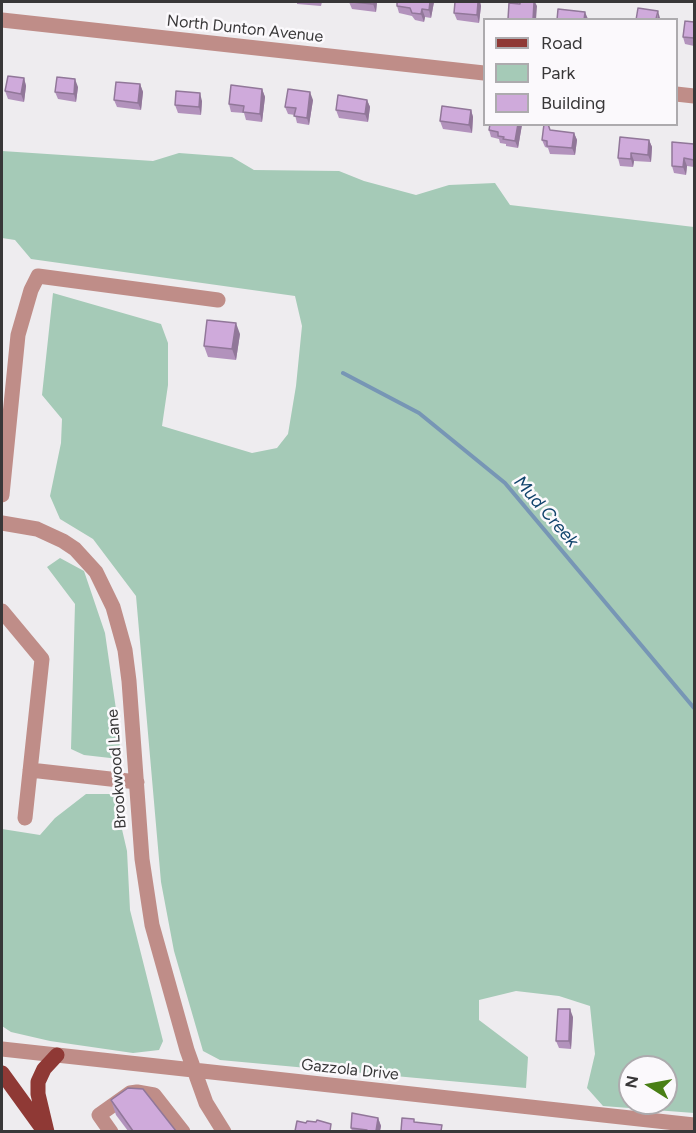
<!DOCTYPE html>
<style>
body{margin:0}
#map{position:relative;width:696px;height:1133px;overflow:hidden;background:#eeecef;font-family:Figtree,sans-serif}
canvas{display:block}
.frame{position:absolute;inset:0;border:3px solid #383738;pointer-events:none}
.legend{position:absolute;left:483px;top:18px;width:195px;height:108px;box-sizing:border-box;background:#fbf9fc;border:2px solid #adabae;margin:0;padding:8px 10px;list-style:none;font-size:18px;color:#383738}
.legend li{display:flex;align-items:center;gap:12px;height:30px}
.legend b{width:30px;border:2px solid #adabae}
.north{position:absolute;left:618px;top:1055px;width:60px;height:60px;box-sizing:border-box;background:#fbf9fc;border:2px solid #adabae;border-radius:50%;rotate:281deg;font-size:16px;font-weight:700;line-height:24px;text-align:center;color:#383738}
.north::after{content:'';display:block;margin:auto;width:21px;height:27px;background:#497f15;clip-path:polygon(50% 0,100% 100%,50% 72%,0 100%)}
</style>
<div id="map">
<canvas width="696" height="1133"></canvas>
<div class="frame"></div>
<ul class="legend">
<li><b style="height:8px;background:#8f3935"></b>Road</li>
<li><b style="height:16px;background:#a5cab7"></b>Park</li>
<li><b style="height:16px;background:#cfaadb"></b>Building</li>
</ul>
<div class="north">N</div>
</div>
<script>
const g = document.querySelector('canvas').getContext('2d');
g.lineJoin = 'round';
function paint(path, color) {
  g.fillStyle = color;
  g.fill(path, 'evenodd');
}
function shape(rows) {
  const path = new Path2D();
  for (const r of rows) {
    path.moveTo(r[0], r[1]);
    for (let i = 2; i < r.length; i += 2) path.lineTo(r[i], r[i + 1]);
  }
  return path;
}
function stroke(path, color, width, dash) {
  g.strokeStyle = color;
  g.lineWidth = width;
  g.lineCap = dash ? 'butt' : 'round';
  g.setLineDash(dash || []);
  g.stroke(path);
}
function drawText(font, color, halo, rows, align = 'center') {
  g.font = font + ' Figtree,sans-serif';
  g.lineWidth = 5;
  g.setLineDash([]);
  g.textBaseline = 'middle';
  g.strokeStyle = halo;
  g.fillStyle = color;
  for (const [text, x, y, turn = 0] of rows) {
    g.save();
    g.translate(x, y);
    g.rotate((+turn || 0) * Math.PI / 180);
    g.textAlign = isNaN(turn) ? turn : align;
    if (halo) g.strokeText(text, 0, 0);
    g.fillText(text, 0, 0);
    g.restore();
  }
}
const green = shape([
 [2,151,153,161,179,153,232,157,254,170,339,171,364,181,416,195,449,185,495,183,510,205,694,227,694,1113,603,1106,587,1088,595,1054,590,1006,559,996,516,991,479,1000,479,1020,528,1057,526,1088,220,1060,203,1051,174,951,161,882,136,596,93,539,60,519,50,496,61,443,62,419,42,395,53,293,161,324,168,343,168,385,162,426,252,453,277,448,288,434,296,386,302,326,295,296,31,259,15,240,2,238],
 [630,1067,666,1067,666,1103,630,1103],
 [60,558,84,571,105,633,120,737,119,759,84,755,71,749,75,604,47,567],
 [86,794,119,794,121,825,127,851,130,910,163,1041,159,1050,133,1053,50,1041,11,1032,2,1026,2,829,40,835,55,818]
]);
const stream = shape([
 [343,373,419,413,505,483,694,708]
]);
const minor = shape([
 [2,20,484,73],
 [676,94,694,96],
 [2,495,18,335,31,290,38,276,218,300],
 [2,523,37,529,63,541,75,549,96,572,113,607,125,650,129,681,142,859,152,925,187,1050,206,1103,224,1132],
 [2,611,42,659,25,818],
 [30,770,137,782],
 [2,1049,694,1125],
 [111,1132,99,1115,130,1093,137,1092,154,1095,183,1132]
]);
const major = shape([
 [2,1073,44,1131],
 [47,1132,38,1094,38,1082,44,1069,57,1055]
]);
const wall = shape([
 [297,2,322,2,321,6,297,4],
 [349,2,377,2,376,12,352,9],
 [434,2,431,18,425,17,424,22,415,20,412,16,399,13,397,6],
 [455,2,480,2,481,6,479,23,457,20,454,13],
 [694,22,694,46,685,44,683,37],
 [24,78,26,86,24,102,8,99,5,91],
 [140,84,143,92,141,110,117,107,114,100],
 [78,87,76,102,58,99,55,92],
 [262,89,265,97,262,122,246,120,244,113,231,112,229,104],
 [313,100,309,125,297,123,295,115,288,114,285,107],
 [367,100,370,107,368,122,339,118,336,110],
 [202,101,201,115,178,113,175,105],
 [471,110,473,117,472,133,443,129,440,121],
 [490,124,522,124,518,148,506,146,506,144,500,143,499,139,491,137,489,130],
 [550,130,574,133,577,140,575,155,550,154,548,148,545,147,542,140],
 [649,140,652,147,651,162,634,161,633,167,620,166,618,158],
 [694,144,694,167,687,166,686,175,674,173,672,166],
 [240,334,236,360,208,357,204,346],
 [573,1017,571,1049,559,1048,556,1041],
 [111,1100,176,1131,128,1131,116,1115],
 [378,1118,381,1126,380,1131,352,1131,351,1128]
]);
const shadedWall = shape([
 [374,2,377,2,376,12,373,4],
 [430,2,434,2,431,18,429,10],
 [478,2,480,2,481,6,479,23,477,15],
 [534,2,535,2,537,6,536,20,533,20],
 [422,9,425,17,424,22,421,14],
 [658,11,660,18,660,20,657,20],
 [585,12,588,19,588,20,584,20],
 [24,78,26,86,24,102,21,94],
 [75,79,78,87,76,102,74,94],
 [140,84,143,92,141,110,138,103],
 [262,89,265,97,262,122,260,114],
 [310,92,313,100,309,125,307,118],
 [200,93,202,101,201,115,199,107],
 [367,100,370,107,368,122,365,114],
 [471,110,473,117,472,133,469,125],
 [518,124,522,125,518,148,515,141],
 [574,133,577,140,575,155,572,148],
 [649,140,652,147,651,162,648,155],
 [631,153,634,161,633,167,631,159],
 [684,158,687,166,686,175,683,167],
 [236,323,240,334,236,360,232,349],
 [570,1009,573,1017,571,1049,569,1041],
 [378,1118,381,1126,380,1131,376,1131]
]);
const building = shape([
 [352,2,374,2,373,4,352,2],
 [397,2,430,2,429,10,422,9,421,14,412,13,410,8,397,6,397,2],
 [455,2,478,2,477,15,454,13,455,2],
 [520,2,534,2,533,20,508,19,509,3,520,4,520,2],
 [638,8,658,11,656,19,660,20,636,20,638,8],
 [558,9,585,12,584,20,557,20,558,9],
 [685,21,694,22,694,38,683,37,685,21],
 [8,76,24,78,21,94,5,91,8,76],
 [57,77,75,79,74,94,55,92,57,77],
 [116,82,140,84,138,103,114,100,116,82],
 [231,85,262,89,260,114,243,112,244,106,229,104,231,85],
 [288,89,310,92,307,118,294,116,296,108,285,107,288,89],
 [176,91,200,93,199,107,175,105,176,91],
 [338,95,367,100,365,114,336,110,338,95],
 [442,106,471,110,469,125,440,121,442,106],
 [490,124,518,124,515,141,503,139,504,137,498,136,498,132,489,130,490,124],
 [544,124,548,124,550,130,574,133,572,148,547,146,547,141,542,140,544,124],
 [620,137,649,140,648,155,631,153,631,159,618,158,620,137],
 [672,142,694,144,694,160,684,158,683,167,672,166,672,142],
 [207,320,236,323,232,349,204,346,207,320],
 [558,1009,570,1009,569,1041,556,1041,558,1009],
 [128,1088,143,1089,176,1131,133,1131,111,1100,128,1088],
 [352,1113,378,1118,376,1131,367,1131,367,1130,351,1128,352,1113],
 [402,1118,414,1119,414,1122,442,1125,441,1131,401,1131,402,1118],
 [317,1120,331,1124,330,1131,295,1131,297,1121,306,1123,307,1121,316,1122,317,1120]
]);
const streetNames = [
 ["North Dunton Avenue",245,29,6],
 ["Brookwood Lane",117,769,-94],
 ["Gazzola Drive",350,1070,6]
];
const waterNames = [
 ["Mud Creek",546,512,49]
];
paint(green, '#a5cab7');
stroke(stream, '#7796b5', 4);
stroke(minor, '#bf8d88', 15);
stroke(major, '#8f3935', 15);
paint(wall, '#b292bc');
paint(shadedWall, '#917799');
paint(building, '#cfaadb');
stroke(building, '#917799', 1.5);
drawText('16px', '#383738', '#fbf9fc', streetNames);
drawText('italic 18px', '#10436b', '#fbf9fc', waterNames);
</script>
